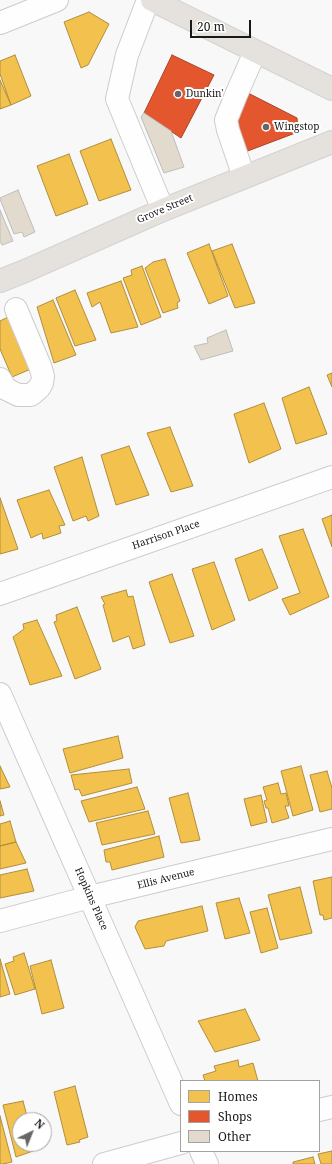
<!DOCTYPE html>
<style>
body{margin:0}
#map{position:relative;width:332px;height:1164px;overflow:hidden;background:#f8f8f8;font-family:"Noto Serif",serif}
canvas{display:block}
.legend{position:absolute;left:180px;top:1080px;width:140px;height:72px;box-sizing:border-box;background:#fff;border:1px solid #a3a3a3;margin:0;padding:5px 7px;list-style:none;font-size:12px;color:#181819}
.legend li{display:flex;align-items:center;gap:8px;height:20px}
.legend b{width:20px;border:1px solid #a3a3a3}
.north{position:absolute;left:12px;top:1112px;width:40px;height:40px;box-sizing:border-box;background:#fff;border:1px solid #a3a3a3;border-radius:50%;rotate:43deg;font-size:11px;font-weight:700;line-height:16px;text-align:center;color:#181819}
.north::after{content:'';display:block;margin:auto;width:14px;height:18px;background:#666667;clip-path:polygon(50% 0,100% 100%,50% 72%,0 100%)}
.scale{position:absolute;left:190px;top:20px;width:61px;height:18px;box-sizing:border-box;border:2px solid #181819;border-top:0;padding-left:5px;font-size:12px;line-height:14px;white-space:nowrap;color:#181819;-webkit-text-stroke:3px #fff;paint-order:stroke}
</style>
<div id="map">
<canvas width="332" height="1164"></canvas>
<ul class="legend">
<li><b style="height:11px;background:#f2c14e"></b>Homes</li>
<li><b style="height:11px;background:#e4572e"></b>Shops</li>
<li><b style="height:11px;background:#e2dacd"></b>Other</li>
</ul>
<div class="north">N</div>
<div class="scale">20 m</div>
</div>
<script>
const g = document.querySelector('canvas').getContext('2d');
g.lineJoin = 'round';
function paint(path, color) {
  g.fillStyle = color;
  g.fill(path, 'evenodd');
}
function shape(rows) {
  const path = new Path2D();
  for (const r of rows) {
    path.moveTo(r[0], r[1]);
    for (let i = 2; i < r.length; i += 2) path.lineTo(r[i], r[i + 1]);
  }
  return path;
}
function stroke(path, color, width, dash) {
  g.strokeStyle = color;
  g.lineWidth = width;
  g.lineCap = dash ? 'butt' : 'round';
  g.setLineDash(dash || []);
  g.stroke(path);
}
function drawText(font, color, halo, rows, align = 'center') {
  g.font = font + ' "Noto Serif",serif';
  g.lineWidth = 4;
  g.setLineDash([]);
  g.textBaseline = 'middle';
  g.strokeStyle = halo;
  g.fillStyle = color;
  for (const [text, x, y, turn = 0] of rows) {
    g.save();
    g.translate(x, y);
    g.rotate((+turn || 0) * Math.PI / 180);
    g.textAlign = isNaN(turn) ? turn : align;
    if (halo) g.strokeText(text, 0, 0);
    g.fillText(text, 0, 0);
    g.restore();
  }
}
const homes = shape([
 [89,12,109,24,88,65,81,68,64,22,89,12],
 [15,55,31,96,11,105,0,74,0,61,15,55],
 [0,80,11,105,0,109,0,80],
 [111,139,131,190,99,201,80,151,111,139],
 [69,154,88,204,56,216,37,166,69,154],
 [209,244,228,296,209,304,187,253,209,244],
 [232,244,255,303,235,308,212,251,232,244],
 [165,259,180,301,177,303,178,308,163,313,145,268,153,262,165,259],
 [142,266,161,317,141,325,123,278,132,275,131,270,142,266],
 [121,281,138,327,111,333,100,302,92,307,87,293,121,281],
 [75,290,96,340,75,346,56,298,75,290],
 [53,300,76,355,54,363,37,307,53,300],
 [10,316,31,369,12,377,0,349,0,321,10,316],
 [332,373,332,387,327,375,332,373],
 [309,387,327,434,296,444,282,398,309,387],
 [264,403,281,449,249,463,234,414,264,403],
 [170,427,193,486,171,492,147,433,170,427],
 [129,446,149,495,116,505,101,455,129,446],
 [82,457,99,516,88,521,86,516,73,521,54,467,82,457],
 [49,490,65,525,59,526,61,533,43,539,42,533,31,538,17,500,49,490],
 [0,498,18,549,0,554,0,498],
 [332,515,332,547,322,519,332,515],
 [303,529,329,597,290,615,282,599,300,593,279,536,303,529],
 [262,549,278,588,249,601,235,559,262,549],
 [214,562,235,620,212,630,192,569,214,562],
 [172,574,194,636,170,643,149,582,172,574],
 [126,590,128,597,133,596,145,645,133,649,129,636,113,642,103,605,105,604,101,597,126,590],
 [77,607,101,669,75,679,54,622,57,621,56,615,77,607],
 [37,620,62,676,30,685,13,637,24,629,23,624,37,620],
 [118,736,123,758,70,773,63,749,118,736],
 [0,766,10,787,0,789,0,766],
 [301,766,313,810,293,816,281,771,301,766],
 [129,769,132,783,82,796,79,789,75,790,71,775,129,769],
 [327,771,332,788,332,809,320,812,310,775,327,771],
 [278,783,281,794,286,793,289,806,285,806,289,818,272,823,268,808,266,808,264,801,267,800,263,787,278,783],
 [137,787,145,809,89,822,81,801,137,787],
 [188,793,200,840,181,843,169,798,188,793],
 [261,795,267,822,251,826,244,799,261,795],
 [0,801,4,815,0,816,0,801],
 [148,811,155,834,102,845,96,823,148,811],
 [10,821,16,842,0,846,0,824,10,821],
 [159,836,164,857,112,870,110,862,106,862,104,850,159,836],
 [16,842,26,863,0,869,0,846,16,842],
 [27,869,34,891,0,898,0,875,27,869],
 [332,877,332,918,324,920,323,915,320,915,313,881,332,877],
 [300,887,312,933,280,940,268,895,300,887],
 [239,898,250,933,225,939,216,903,239,898],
 [202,906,208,931,166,941,164,946,145,949,135,927,138,921,202,906],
 [267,908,278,948,261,953,250,912,267,908],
 [24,953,35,989,15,995,5,964,14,961,13,957,24,953],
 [0,959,10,994,0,997,0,959],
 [51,960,64,1008,42,1014,30,966,51,960],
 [245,1009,260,1040,215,1052,198,1021,245,1009],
 [238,1060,239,1067,253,1063,258,1081,205,1081,203,1075,216,1071,214,1066,238,1060],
 [75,1086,88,1137,79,1140,80,1142,67,1145,54,1092,75,1086],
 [23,1101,28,1120,20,1120,20,1144,35,1144,36,1150,16,1157,3,1105,23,1101],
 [0,1116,12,1162,3,1164,0,1164,0,1116],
 [332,1151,332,1164,321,1164,318,1154,332,1151],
 [313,1157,315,1164,293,1164,293,1162,313,1157]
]);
const shops = shape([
 [172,55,214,75,181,138,144,113,172,55],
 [248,93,297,118,298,132,245,152,233,122,248,93]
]);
const building = shape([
 [144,113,171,131,184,167,164,173,141,117,144,113],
 [18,190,35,232,24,237,22,232,14,234,0,199,0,198,18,190],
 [0,210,13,241,2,245,0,241,0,210],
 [226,330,233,351,201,360,194,346,208,343,207,338,226,330]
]);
const minor = shape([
 [148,0,127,55,117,99,163,210],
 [0,23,57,0],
 [244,177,228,130,226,120,236,95,255,52],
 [0,379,6,389,18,395,31,395,39,388,42,383,43,376,40,366,16,309],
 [0,594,332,477],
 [0,694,181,1104],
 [0,921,90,897,332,839],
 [319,1110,332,1107],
 [201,1151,207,1164],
 [104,1164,181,1143]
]);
const major = shape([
 [152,0,332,89],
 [0,281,25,271,163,210,332,142]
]);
const markers = [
 [178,94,4,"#666667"],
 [266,127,4,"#666667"]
];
const poiNames = [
 ["Dunkin'",186,94],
 ["Wingstop",274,127]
];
const streetNames = [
 ["Grove Street",165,209,-23],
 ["Harrison Place",166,535,-19],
 ["Ellis Avenue",166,879,-14],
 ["Hopkins Place",91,899,66]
];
paint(homes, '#f2c14e');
stroke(homes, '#b18e3e', 1);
paint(shops, '#e4572e');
stroke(shops, '#a74428', 1);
paint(building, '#e2dacd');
stroke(building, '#bdbdbd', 1);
stroke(minor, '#ccc', 24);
stroke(major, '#d3d3d3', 24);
stroke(minor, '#fefefe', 22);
stroke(major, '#e5e1dc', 22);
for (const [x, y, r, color] of markers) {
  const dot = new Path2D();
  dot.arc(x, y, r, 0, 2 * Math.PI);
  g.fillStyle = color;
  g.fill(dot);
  stroke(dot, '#fff', 1.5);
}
drawText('10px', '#181819', '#fff', poiNames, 'left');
drawText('10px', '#181819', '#fff', streetNames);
</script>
